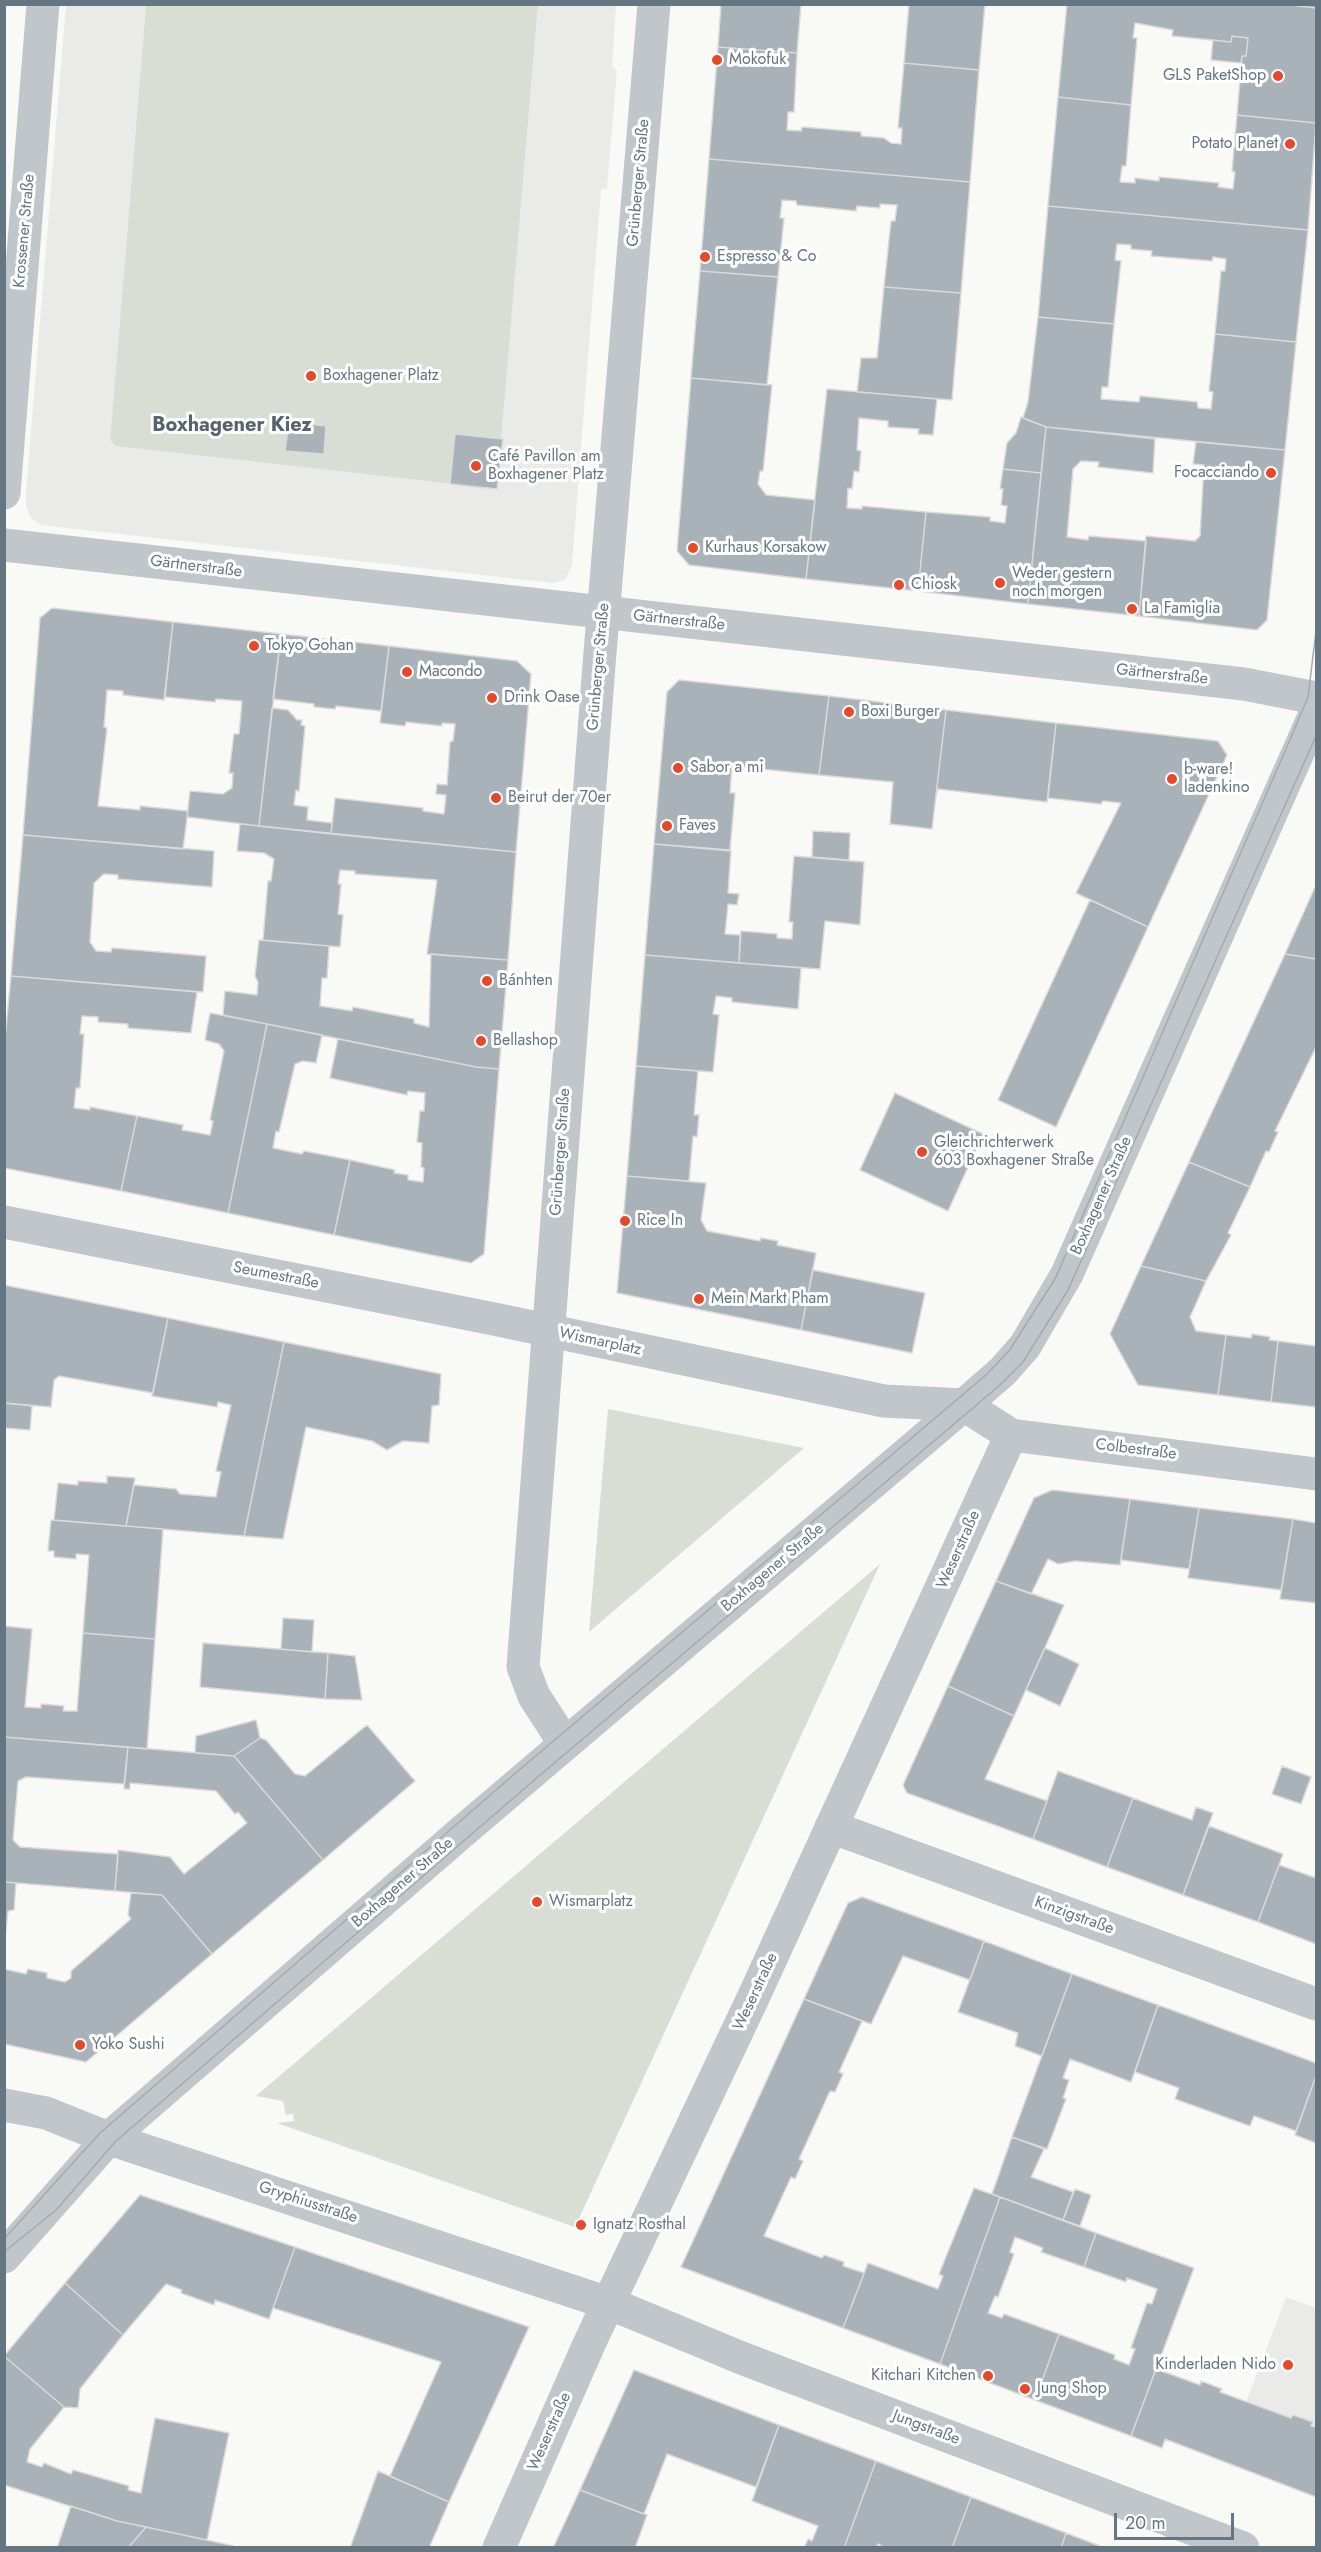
<!DOCTYPE html>
<meta charset="utf-8">
<style>
body{margin:0}
#map{position:relative;width:1321px;height:2552px;overflow:hidden;background:#f9f9f6;font-family:Jost,sans-serif}
canvas{display:block}
.frame{position:absolute;inset:0;border:6px solid #637682;pointer-events:none}
.scale{position:absolute;left:1114px;top:2513px;width:120px;height:27px;box-sizing:border-box;border:3px solid #637682;border-top:0;padding-left:8px;font-size:18px;line-height:21px;white-space:nowrap;color:#637682;-webkit-text-stroke:4px #fff;paint-order:stroke}
</style>
<div id="map">
<canvas width="1321" height="2552"></canvas>
<div class="frame"></div>
<div class="scale">20 m</div>
</div>
<script>
const g = document.querySelector('canvas').getContext('2d');
g.lineJoin = 'round';
function paint(path, color) {
  g.fillStyle = color;
  g.fill(path, 'evenodd');
}
function shape(rows) {
  const path = new Path2D();
  for (const r of rows) {
    path.moveTo(r[0], r[1]);
    for (let i = 2; i < r.length; i += 2) path.lineTo(r[i], r[i + 1]);
  }
  return path;
}
function stroke(path, color, width, dash) {
  g.strokeStyle = color;
  g.lineWidth = width;
  g.lineCap = dash ? 'butt' : 'round';
  g.setLineDash(dash || []);
  g.stroke(path);
}
function drawText(font, color, halo, rows, align = 'center') {
  g.font = font + ' Jost,sans-serif';
  g.lineWidth = 6;
  g.setLineDash([]);
  g.textBaseline = 'middle';
  g.strokeStyle = halo;
  g.fillStyle = color;
  for (const [text, x, y, turn = 0] of rows) {
    g.save();
    g.translate(x, y);
    g.rotate((+turn || 0) * Math.PI / 180);
    g.textAlign = isNaN(turn) ? turn : align;
    if (halo) g.strokeText(text, 0, 0);
    g.fillText(text, 0, 0);
    g.restore();
  }
}
const built = shape([
 [66,5,146,5,110,440,115,446,497,489,538,5,616,5,612,66,617,70,607,188,601,190,572,565,565,580,553,583,41,525,30,517,26,506,26,492],
 [1286,2297,1316,2308,1316,2451,1239,2421]
]);
const green = shape([
 [146,5,538,5,497,489,115,446,110,440],
 [608,1409,804,1448,589,1632],
 [880,1564,575,2227,277,2123,294,2121,293,2114,286,2115,283,2101,256,2096]
]);
const building = shape([
 [721,4,801,4,797,53,718,47,721,4],
 [909,4,985,4,979,70,904,63,909,4],
 [1067,4,1281,4,1316,8,1316,123,1237,115,1242,56,1246,56,1248,38,1232,36,1231,42,1172,36,1173,30,1135,23,1133,38,1137,38,1131,105,1058,97,1067,4],
 [1281,4,1316,4,1316,8,1281,4],
 [1232,36,1248,38,1246,56,1242,56,1241,63,1211,60,1213,40,1231,42,1232,36],
 [718,47,797,53,794,112,788,112,787,130,801,131,802,127,861,132,861,136,884,138,891,143,901,144,902,128,898,128,904,63,979,70,970,182,709,159,718,47],
 [1058,97,1131,105,1126,166,1122,166,1120,182,1135,183,1135,178,1159,181,1159,177,1219,183,1218,187,1233,189,1235,172,1232,171,1237,115,1316,123,1308,230,1048,206,1058,97],
 [709,159,970,182,961,293,884,287,891,221,895,221,897,205,880,204,880,208,857,206,856,211,797,205,796,201,782,200,780,218,784,218,778,277,700,271,709,159],
 [1048,206,1308,230,1296,342,1215,334,1221,271,1225,271,1226,259,1213,257,1212,261,1151,256,1152,251,1131,249,1131,245,1117,244,1115,260,1121,261,1114,324,1038,317,1048,206],
 [700,271,778,277,767,385,691,378,700,271],
 [884,287,961,293,952,400,857,392,861,358,877,358,884,287],
 [1038,317,1114,324,1108,387,1102,387,1101,399,1139,402,1140,396,1197,402,1198,408,1211,409,1213,392,1209,391,1215,334,1296,342,1285,450,1046,427,1023,418,1028,402,1038,317],
 [691,378,772,385,763,471,760,471,758,484,766,495,815,500,806,579,689,565,677,551,691,378],
 [827,389,937,399,933,435,918,434,919,429,888,427,888,421,859,418,857,450,861,451,859,472,854,471,852,489,848,488,847,508,862,509,862,506,926,512,918,591,806,579,827,389],
 [1021,417,1046,427,1041,473,1003,469,1007,443,1016,433,1021,417],
 [289,422,326,426,324,454,285,451,289,422],
 [1046,427,1155,439,1153,473,1098,467,1099,462,1081,461,1073,469,1067,537,1088,540,1089,536,1146,541,1139,616,1028,604,1046,427],
 [455,434,503,439,497,489,450,484,455,434],
 [1196,442,1285,450,1267,620,1257,630,1139,616,1146,536,1195,541,1200,536,1204,465,1193,464,1196,442],
 [1003,469,1041,473,1028,604,918,591,926,512,990,517,990,521,1005,523,1007,506,1001,505,1003,489,1000,489,1003,469],
 [52,608,173,622,164,700,123,695,123,691,107,690,104,727,107,728,98,806,140,810,140,806,188,811,183,849,23,835,40,618,52,608],
 [173,622,281,634,259,826,187,817,190,791,223,794,232,788,233,773,229,773,234,734,239,734,242,701,216,699,215,702,165,697,173,622],
 [281,634,389,646,381,711,336,706,335,709,314,707,314,704,273,699,281,634],
 [389,646,517,661,531,674,516,852,331,834,335,798,423,808,423,811,444,814,446,795,436,794,437,784,447,785,450,742,453,741,455,724,442,723,442,726,406,722,405,726,380,723,389,646],
 [679,680,829,696,819,775,732,766,730,793,735,793,730,850,654,844,667,692,679,680],
 [829,696,946,710,932,829,890,824,893,782,819,775,829,696],
 [272,708,288,710,297,720,302,720,301,725,305,726,299,791,296,790,294,805,308,807,307,820,332,823,331,834,259,826,272,708],
 [946,710,1056,723,1047,802,938,789,936,795,946,710],
 [1056,723,1218,741,1227,755,1148,927,1076,893,1121,803,1103,801,1101,804,1048,798,1056,723],
 [240,824,516,852,508,960,427,954,437,880,355,874,355,871,340,870,338,884,341,884,338,914,343,915,340,947,263,940,268,881,271,881,274,859,264,853,237,851,240,824],
 [813,831,850,833,849,860,812,857,813,831],
 [23,835,214,851,212,887,118,879,118,875,104,874,94,883,90,942,96,951,111,952,112,948,206,956,203,992,11,976,23,835],
 [654,844,731,851,728,893,739,894,737,905,728,904,725,934,740,935,739,963,645,955,654,844],
 [794,856,864,862,860,925,825,921,820,969,739,963,741,931,777,934,777,938,792,939,793,922,789,922,794,856],
 [1316,885,1316,959,1285,954,1316,885],
 [1090,900,1148,927,1056,1127,998,1100,1090,900],
 [259,940,329,946,327,978,322,978,320,1006,352,1011,353,1007,414,1019,414,1023,429,1027,431,954,508,960,499,1069,476,1067,223,1015,225,991,257,995,258,982,255,976,259,940],
 [1285,954,1316,959,1316,1047,1275,1131,1278,1132,1269,1152,1266,1151,1250,1187,1189,1162,1285,954],
 [645,955,801,968,798,1009,732,1002,732,998,716,996,713,1014,719,1015,713,1072,636,1066,645,955],
 [11,976,197,992,191,1033,128,1028,128,1024,98,1022,98,1017,82,1016,80,1034,84,1034,80,1088,76,1088,74,1108,90,1110,90,1107,137,1116,121,1191,4,1168,4,1049,11,976],
 [210,1013,267,1024,228,1213,121,1191,137,1116,183,1125,182,1130,210,1135,213,1121,210,1120,224,1051,219,1044,205,1040,210,1013],
 [267,1024,322,1035,316,1063,303,1061,295,1064,279,1132,276,1131,273,1148,302,1154,304,1151,350,1160,334,1235,228,1213,267,1024],
 [338,1039,476,1067,499,1069,484,1254,471,1263,334,1235,350,1160,395,1170,394,1173,408,1175,408,1180,423,1182,424,1168,421,1167,422,1143,417,1142,420,1111,424,1111,425,1093,408,1091,407,1095,330,1078,338,1039],
 [636,1066,698,1071,694,1115,699,1115,697,1137,693,1136,689,1181,627,1176,636,1066],
 [895,1093,983,1134,948,1211,860,1170,895,1093],
 [1189,1162,1250,1187,1228,1233,1231,1235,1206,1281,1141,1266,1189,1162],
 [627,1176,706,1183,701,1220,707,1231,760,1241,761,1238,778,1241,777,1245,816,1253,801,1330,617,1293,627,1176],
 [1141,1266,1206,1281,1190,1317,1196,1331,1226,1335,1218,1395,1138,1385,1110,1334,1141,1266],
 [813,1270,925,1293,912,1353,801,1330,813,1270],
 [4,1285,168,1318,153,1393,59,1376,54,1380,51,1407,4,1403,4,1285],
 [168,1318,284,1342,244,1536,126,1526,134,1485,176,1489,180,1494,216,1497,221,1472,216,1471,231,1405,218,1402,217,1407,152,1396,168,1318],
 [1252,1334,1270,1337,1269,1340,1278,1341,1271,1402,1218,1395,1226,1335,1251,1338,1252,1334],
 [1278,1341,1316,1346,1316,1407,1271,1402,1278,1341],
 [284,1342,441,1374,439,1405,432,1406,429,1443,403,1441,387,1450,372,1441,306,1427,283,1539,244,1536,284,1342],
 [4,1403,32,1406,30,1430,4,1428,4,1403],
 [107,1476,135,1478,126,1526,54,1520,58,1483,78,1485,78,1481,107,1483,107,1476],
 [1052,1490,1130,1499,1120,1565,1075,1561,1058,1564,1048,1559,1031,1594,996,1581,1034,1498,1052,1490],
 [1130,1499,1199,1508,1189,1569,1121,1560,1130,1499],
 [1199,1508,1293,1519,1281,1590,1188,1578,1199,1508],
 [1293,1519,1316,1523,1316,1603,1280,1599,1293,1519],
 [51,1520,163,1529,155,1639,83,1633,89,1555,76,1554,76,1559,54,1557,54,1551,48,1551,51,1520],
 [996,1581,1064,1605,1014,1716,948,1686,996,1581],
 [283,1618,314,1620,312,1652,281,1649,283,1618],
 [4,1626,32,1629,25,1707,41,1708,41,1704,64,1706,63,1711,77,1711,83,1633,155,1639,147,1749,4,1737,4,1626],
 [203,1643,328,1653,325,1699,200,1687,203,1643],
 [1045,1648,1079,1664,1060,1706,1026,1690,1045,1648],
 [328,1653,355,1656,362,1700,325,1699,328,1653],
 [948,1686,1014,1716,985,1779,1047,1801,1033,1839,907,1793,903,1785,948,1686],
 [256,1720,260,1738,234,1756,195,1753,196,1736,256,1720],
 [367,1725,415,1781,323,1860,234,1756,260,1738,266,1740,295,1774,305,1776,367,1725],
 [4,1737,128,1747,124,1784,26,1777,18,1781,13,1840,20,1847,118,1854,115,1891,4,1882,4,1737],
 [128,1747,234,1756,323,1860,212,1954,162,1895,115,1891,118,1850,170,1857,184,1874,247,1823,238,1812,235,1814,216,1791,130,1783,130,1789,124,1789,128,1747],
 [1282,1766,1311,1777,1301,1804,1272,1794,1282,1766],
 [1058,1771,1133,1798,1107,1867,1033,1839,1058,1771],
 [1133,1798,1192,1820,1196,1807,1213,1813,1183,1895,1107,1867,1133,1798],
 [1209,1826,1283,1854,1258,1922,1183,1895,1209,1826],
 [1279,1865,1316,1878,1316,1944,1258,1922,1279,1865],
 [4,1882,16,1883,14,1910,8,1911,4,1948,4,1882],
 [131,1893,162,1895,212,1954,86,2062,4,2044,4,1969,26,1974,28,1969,47,1973,47,1978,65,1982,71,1978,71,1971,131,1919,128,1915,131,1893],
 [862,1897,984,1941,970,1980,903,1956,871,2024,804,1999,848,1903,862,1897],
 [984,1941,1072,1974,1042,2056,1015,2046,1018,2033,958,2012,984,1941],
 [1072,1974,1158,2005,1131,2082,1070,2059,1063,2078,1069,2080,1063,2098,1066,2099,1047,2149,1012,2137,1072,1974],
 [804,1999,862,2021,839,2072,843,2074,835,2092,830,2091,799,2159,803,2161,795,2179,791,2177,764,2236,822,2258,824,2255,844,2262,843,2266,864,2273,843,2328,681,2267,804,1999],
 [1158,2005,1316,2063,1316,2076,1296,2131,1254,2116,1250,2126,1175,2099,1179,2088,1135,2072,1158,2005],
 [1316,2076,1316,2143,1295,2135,1316,2076],
 [1012,2137,1044,2149,1031,2177,1073,2192,1063,2220,992,2194,1012,2137],
 [974,2188,1000,2197,940,2364,843,2328,868,2263,938,2289,943,2276,939,2274,974,2188],
 [1075,2189,1091,2195,1080,2226,1063,2220,1075,2189],
 [140,2195,295,2247,269,2319,215,2300,214,2305,181,2293,182,2290,166,2284,123,2335,65,2283,140,2195],
 [1000,2197,1096,2233,1084,2267,1041,2252,1043,2248,1015,2237,1010,2252,1014,2254,998,2297,995,2296,988,2313,1002,2318,1004,2314,1059,2334,1035,2400,940,2364,1000,2197],
 [1096,2233,1194,2268,1131,2436,1035,2400,1059,2334,1115,2355,1114,2359,1129,2365,1135,2349,1131,2348,1147,2303,1152,2304,1157,2289,1127,2278,1126,2282,1084,2267,1096,2233],
 [295,2247,529,2327,449,2502,390,2476,441,2362,273,2308,295,2247],
 [65,2283,123,2335,80,2389,78,2408,64,2407,4,2356,65,2283],
 [4,2356,64,2407,30,2449,27,2462,42,2467,44,2463,71,2474,73,2470,129,2486,128,2490,141,2493,155,2418,229,2433,207,2540,117,2521,4,2485,4,2356],
 [1156,2369,1200,2385,1201,2381,1222,2389,1220,2392,1291,2418,1293,2415,1313,2422,1311,2426,1316,2427,1316,2497,1165,2439,1162,2448,1131,2436,1156,2369],
 [634,2370,779,2425,756,2487,667,2454,644,2514,580,2490,634,2370],
 [779,2425,876,2461,844,2548,804,2548,808,2539,812,2541,818,2526,752,2501,779,2425],
 [876,2461,971,2497,952,2548,886,2548,878,2544,876,2548,844,2548,876,2461],
 [378,2471,449,2502,429,2548,350,2548,378,2471],
 [580,2490,647,2515,635,2548,553,2548,580,2490],
 [971,2497,1066,2533,1061,2548,952,2548,971,2497],
 [71,2506,117,2521,146,2527,128,2548,57,2548,71,2506],
 [146,2527,234,2546,233,2548,128,2548,146,2527],
 [1066,2533,1105,2548,1061,2548,1066,2533]
]);
const minor = shape([
 [4,493,43,4],
 [4,545,1244,684,1316,698],
 [4,1222,494,1319,884,1401,964,1405,1011,1435,1316,1474],
 [831,1827,1316,2004],
 [4,2105,46,2113,116,2141,611,2304,744,2359,1243,2548],
 [499,2548,590,2342,753,1998,1011,1435]
]);
const tertiary = shape([
 [565,1744,534,1696,523,1667,599,665,654,4],
 [4,2257,110,2137,463,1831,964,1405,1003,1371,1025,1346,1067,1274,1316,712]
]);
const tram = shape([
 [4,2239,100,2133,518,1771,986,1375,1009,1351,1055,1279,1289,742,1308,697,1316,631],
 [4,2252,56,2210,116,2141,532,1782,1000,1385,1023,1362,1068,1290,1316,736]
]);
const markers = [
 [717,60,6,"#e74828"],
 [1278,76,6,"#e74828"],
 [1290,144,6,"#e74828"],
 [705,257,6,"#e74828"],
 [311,376,6,"#e74828"],
 [476,466,6,"#e74828"],
 [1271,473,6,"#e74828"],
 [693,548,6,"#e74828"],
 [1000,583,6,"#e74828"],
 [899,585,6,"#e74828"],
 [1132,609,6,"#e74828"],
 [254,646,6,"#e74828"],
 [407,672,6,"#e74828"],
 [492,698,6,"#e74828"],
 [849,712,6,"#e74828"],
 [678,768,6,"#e74828"],
 [1172,779,6,"#e74828"],
 [496,798,6,"#e74828"],
 [667,826,6,"#e74828"],
 [487,981,6,"#e74828"],
 [481,1041,6,"#e74828"],
 [922,1152,6,"#e74828"],
 [625,1221,6,"#e74828"],
 [699,1299,6,"#e74828"],
 [537,1902,6,"#e74828"],
 [80,2045,6,"#e74828"],
 [581,2225,6,"#e74828"],
 [1288,2365,6,"#e74828"],
 [988,2376,6,"#e74828"],
 [1025,2389,6,"#e74828"]
];
const poiNames = [
 ["Mokofuk",729,60],
 ["GLS PaketShop",1266,76,"right"],
 ["Potato Planet",1278,144,"right"],
 ["Espresso & Co",717,257],
 ["Boxhagener Platz",323,376],
 ["Café Pavillon am",488,457],
 ["Boxhagener Platz",488,475],
 ["Focacciando",1259,473,"right"],
 ["Kurhaus Korsakow",705,548],
 ["Weder gestern",1012,574],
 ["noch morgen",1012,592],
 ["Chiosk",911,585],
 ["La Famiglia",1144,609],
 ["Tokyo Gohan",266,646],
 ["Macondo",419,672],
 ["Drink Oase",504,698],
 ["Boxi Burger",861,712],
 ["Sabor a mi",690,768],
 ["b-ware!",1184,770],
 ["ladenkino",1184,788],
 ["Beirut der 70er",508,798],
 ["Faves",679,826],
 ["Bánhten",499,981],
 ["Bellashop",493,1041],
 ["Gleichrichterwerk",934,1143],
 ["603 Boxhagener Straße",934,1161],
 ["Rice In",637,1221],
 ["Mein Markt Pham",711,1299],
 ["Wismarplatz",549,1902],
 ["Yoko Sushi",92,2045],
 ["Ignatz Rosthal",593,2225],
 ["Kinderladen Nido",1276,2365,"right"],
 ["Kitchari Kitchen",976,2376,"right"],
 ["Jung Shop",1037,2389]
];
const streetNames = [
 ["Grünberger Straße",639,183,-85],
 ["Krossener Straße",25,231,-85],
 ["Gärtnerstraße",196,567,7],
 ["Gärtnerstraße",679,621,6],
 ["Grünberger Straße",599,667,-85],
 ["Gärtnerstraße",1162,675,6],
 ["Grünberger Straße",561,1152,-86],
 ["Boxhagener Straße",1102,1196,-66],
 ["Seumestraße",276,1276,11],
 ["Wismarplatz",600,1342,12],
 ["Colbestraße",1136,1450,7],
 ["Weserstraße",959,1550,-66],
 ["Boxhagener Straße",773,1568,-40],
 ["Boxhagener Straße",403,1883,-41],
 ["Kinzigstraße",1074,1916,20],
 ["Weserstraße",756,1992,-65],
 ["Gryphiusstraße",308,2203,18],
 ["Jungstraße",926,2428,21],
 ["Weserstraße",550,2432,-66]
];
const quarterNames = [
 ["Boxhagener Kiez",232,426]
];
paint(built, '#eaeae9');
paint(green, '#d9ded5');
paint(building, '#a8b2b8');
stroke(building, '#dadad8', 1.5);
stroke(minor, '#c1c6ca', 33);
stroke(tertiary, '#c1c6ca', 33);
stroke(tram, '#a2aab0', 1.5);
for (const [x, y, r, color] of markers) {
  const dot = new Path2D();
  dot.arc(x, y, r, 0, 2 * Math.PI);
  g.fillStyle = color;
  g.fill(dot);
  stroke(dot, '#fff', 2);
}
drawText('16px', '#637682', '#fff', poiNames, 'left');
drawText('16px', '#637682', '#fff', streetNames);
drawText('bold 20px', '#55646d', '#fff', quarterNames);
</script>
